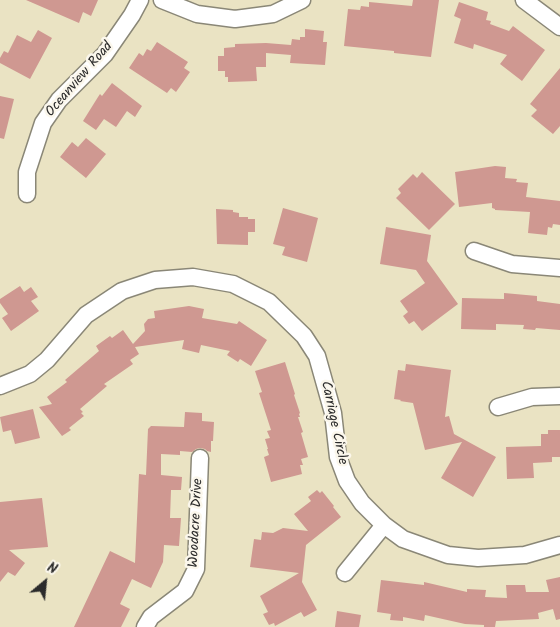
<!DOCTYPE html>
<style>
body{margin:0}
#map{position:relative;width:560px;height:627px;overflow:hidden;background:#eae3c3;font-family:Kalam,sans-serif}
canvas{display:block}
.north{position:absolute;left:20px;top:557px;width:50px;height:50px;-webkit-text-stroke:4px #fbf7ec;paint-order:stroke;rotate:28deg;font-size:14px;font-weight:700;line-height:20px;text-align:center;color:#2b2b2b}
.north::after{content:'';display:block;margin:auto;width:18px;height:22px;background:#2b2b2b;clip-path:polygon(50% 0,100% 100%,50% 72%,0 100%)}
</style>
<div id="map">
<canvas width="560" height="627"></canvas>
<div class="north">N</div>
</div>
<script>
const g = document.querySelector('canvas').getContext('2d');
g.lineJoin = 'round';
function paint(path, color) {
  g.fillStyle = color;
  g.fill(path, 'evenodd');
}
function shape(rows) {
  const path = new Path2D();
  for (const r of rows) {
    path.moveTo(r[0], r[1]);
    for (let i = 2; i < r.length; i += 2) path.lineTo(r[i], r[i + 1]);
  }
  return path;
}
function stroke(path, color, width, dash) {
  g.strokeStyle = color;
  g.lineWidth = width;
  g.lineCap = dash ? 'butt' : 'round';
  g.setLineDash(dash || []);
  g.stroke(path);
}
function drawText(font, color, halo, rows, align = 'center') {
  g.font = font + ' Kalam,sans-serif';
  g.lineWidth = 5;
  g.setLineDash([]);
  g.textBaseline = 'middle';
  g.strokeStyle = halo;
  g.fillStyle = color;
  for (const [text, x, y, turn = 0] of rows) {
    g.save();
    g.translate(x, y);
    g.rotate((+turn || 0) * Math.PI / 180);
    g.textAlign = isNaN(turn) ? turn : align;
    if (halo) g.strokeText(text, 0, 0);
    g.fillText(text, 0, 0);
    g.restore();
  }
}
const building = shape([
 [26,0,98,0,91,16,83,12,79,23],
 [413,0,439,0,431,57,394,53,394,51,344,46,348,9,360,10,361,6,369,7,369,2,412,6],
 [459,2,488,12,486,20,491,21,490,24,509,31,513,26,545,50,522,81,500,64,507,55,474,44,473,49,454,43,461,19,454,16],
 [305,29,324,31,323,42,327,42,325,65,290,63,291,55,266,53,266,67,256,67,257,81,228,82,228,77,225,77,225,71,218,71,218,56,224,56,224,48,235,47,235,44,266,43,291,45,292,39,300,40,300,37,305,37],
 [38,30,52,38,30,79,0,63,0,58,4,51,8,53,17,35,31,42],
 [157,42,188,62,184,68,190,72,176,92,171,88,167,93,129,68,139,53,143,56,147,49,151,51],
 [560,68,560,126,553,134,531,116,537,110,530,104],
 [112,83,142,106,135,117,127,111,116,127,104,119,96,130,83,121,98,97,100,94,102,96],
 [0,96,14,99,4,139,0,138],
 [86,138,106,154,86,178,60,157,72,142,78,147],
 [495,166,506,167,505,178,517,179,516,182,528,183,526,197,560,201,560,225,553,224,552,228,548,227,547,235,528,233,530,212,495,210,495,209,492,208,492,203,459,207,455,172],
 [422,172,455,204,429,230,396,198,401,193,398,189,413,174,417,178],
 [283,208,318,218,307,262,282,255,285,247,273,244],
 [216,209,233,210,233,212,239,213,239,217,248,217,248,219,255,219,255,232,248,232,248,245,217,244],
 [386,227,431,235,427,261,458,304,422,331,414,321,409,324,403,316,408,312,400,301,425,283,416,270,380,264],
 [20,286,24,292,31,287,38,297,31,301,39,311,11,331,2,318,8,314,0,303,0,299],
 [504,293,537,296,537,301,560,304,560,330,536,328,535,330,523,329,524,325,496,324,496,330,461,329,462,298,504,299],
 [189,306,204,309,202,318,237,324,239,321,267,340,251,366,240,359,238,362,227,355,230,351,201,345,199,353,182,349,184,340,135,347,139,354,130,360,133,364,104,384,107,386,80,409,83,412,81,413,84,416,69,428,71,430,62,436,39,407,52,404,47,397,67,382,65,380,99,351,96,346,110,336,112,338,123,330,133,344,145,331,144,324,148,319,155,318,154,311],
 [285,362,295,394,294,395,300,413,299,414,300,417,298,417,303,432,301,433,308,457,301,459,303,465,300,465,302,474,271,482,264,457,269,455,267,449,268,449,265,439,270,438,267,431,271,430,259,393,262,392,255,371],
 [406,364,451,370,445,417,449,416,454,434,496,457,473,497,441,478,462,442,425,450,413,403,400,401,401,400,394,399,398,370,405,371],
 [33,409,40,438,15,444,11,430,3,432,0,417],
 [185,412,202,413,202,421,214,422,213,441,211,441,211,452,207,451,205,449,200,448,196,449,192,452,180,451,180,455,161,454,161,475,182,477,181,490,171,490,170,518,181,518,179,546,164,545,163,562,151,588,132,579,120,604,130,609,121,627,74,627,110,551,135,563,139,474,146,475,148,429,151,426,184,427],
 [548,430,560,430,560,457,552,457,552,462,533,463,534,478,507,479,506,447,541,446,541,434,548,434],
 [317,490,320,493,322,491,334,506,333,507,341,517,306,545,302,582,317,610,304,617,301,612,275,626,274,623,269,625,263,614,268,612,260,596,299,573,250,567,254,539,261,540,262,532,273,533,283,528,308,531,294,514,311,501,308,497],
 [42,498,48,547,9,550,25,563,15,576,8,572,0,582,0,502],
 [560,577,560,619,556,620,553,609,538,613,539,619,496,621,495,627,484,627,484,625,465,624,425,615,424,621,403,617,403,621,390,620,391,614,377,612,381,580,424,585,424,582,467,592,467,589,486,590,485,597,507,598,506,585,525,585,526,592,549,592,546,580],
 [337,611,361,615,359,627,335,627]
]);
const street = shape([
 [162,0,197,14,235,19,273,14,302,0],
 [524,0,560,27],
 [27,194,27,172,43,123,59,100,105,54,132,15,140,0],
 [474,251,512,264,560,268],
 [0,386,30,374,47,360,86,315,122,291,155,280,193,277,233,284,269,302,304,336,317,356,333,413,338,457,347,481,362,503,384,525,403,539,448,555,478,558,525,555,560,545],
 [498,407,532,397,560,396],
 [345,573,384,525],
 [145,627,151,617,185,591,196,569,200,458]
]);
const streetNames = [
 ["Oceanview Road",80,80,-49],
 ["Carriage Circle",333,423,78],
 ["Woodacre Drive",197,523,-87]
];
paint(building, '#cf9891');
stroke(street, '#8a8777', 19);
stroke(street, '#fff', 16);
drawText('14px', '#2b2b2b', '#fbf7ec', streetNames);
</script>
